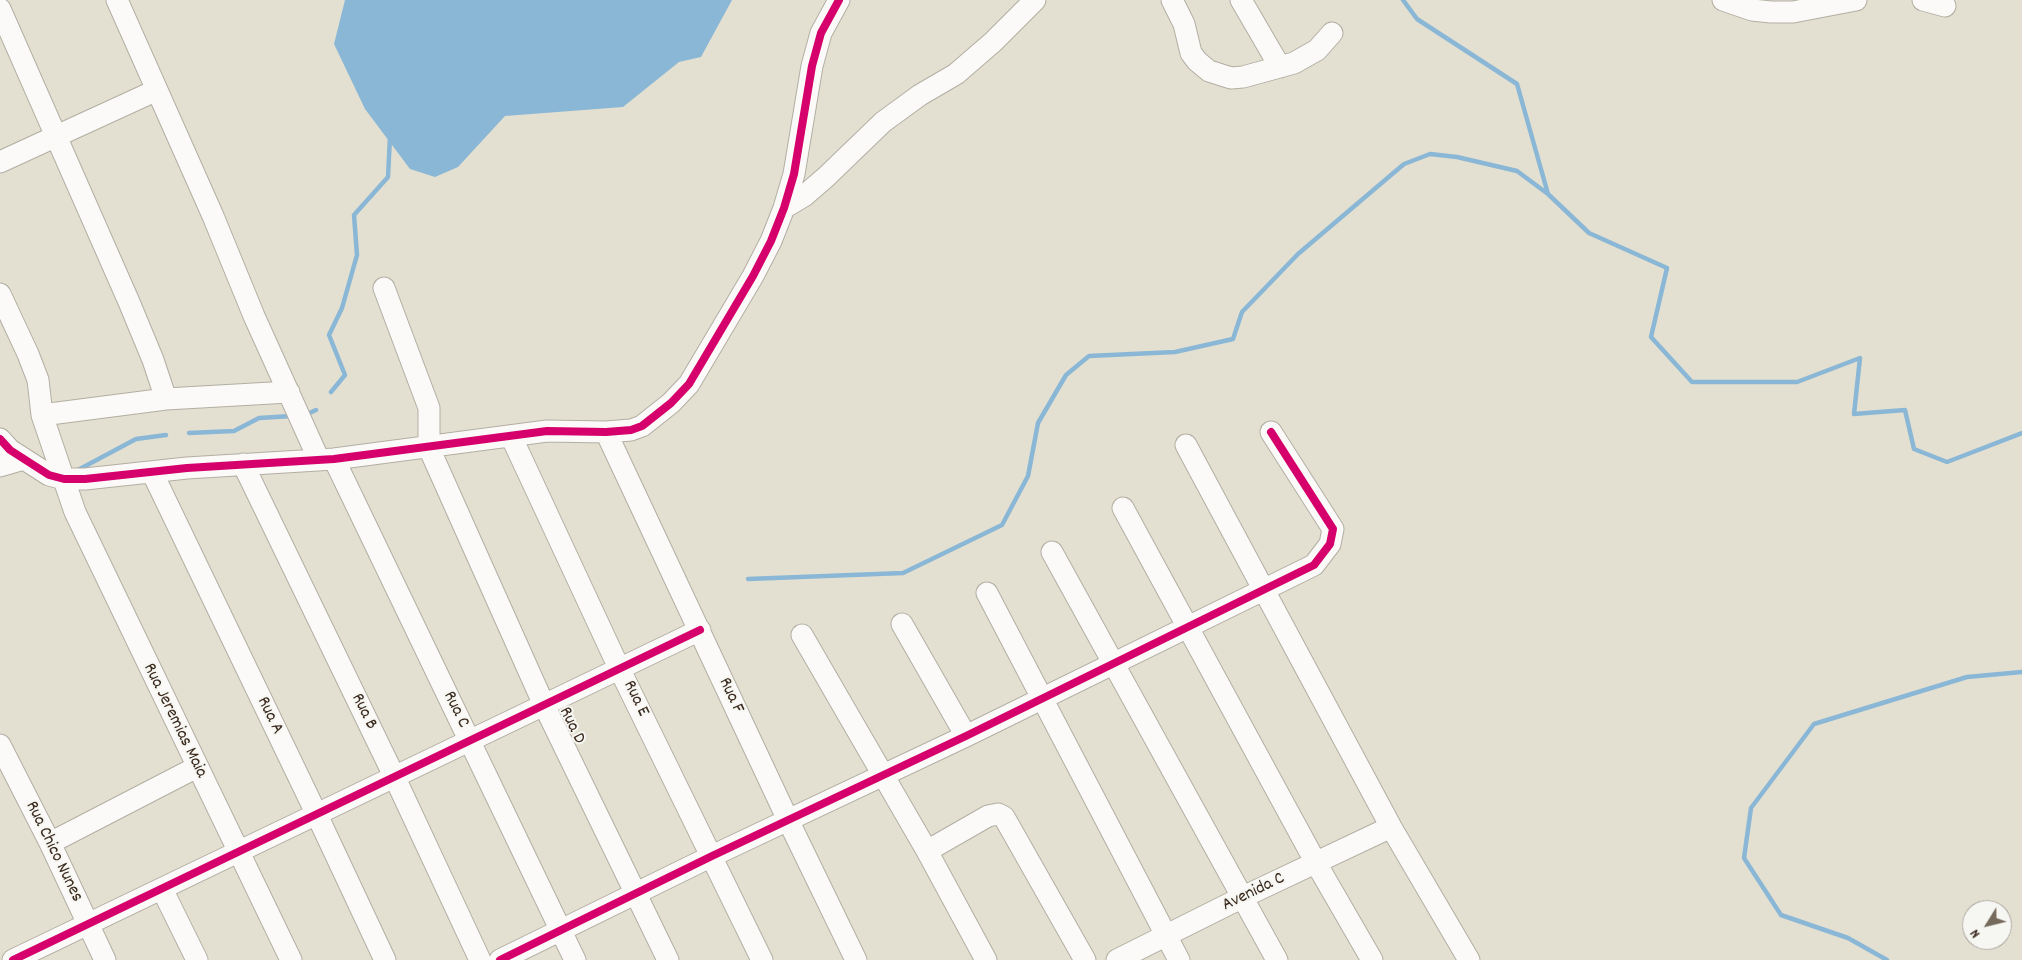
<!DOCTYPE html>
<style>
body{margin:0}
#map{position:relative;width:2022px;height:960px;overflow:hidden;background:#e4e0d1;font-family:Dekko,sans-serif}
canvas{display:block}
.north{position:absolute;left:1962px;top:900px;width:50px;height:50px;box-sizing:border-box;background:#f6f6f2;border:1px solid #aba49d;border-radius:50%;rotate:234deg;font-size:14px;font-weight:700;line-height:20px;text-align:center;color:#3b2a1e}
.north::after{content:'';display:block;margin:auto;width:18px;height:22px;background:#766a5d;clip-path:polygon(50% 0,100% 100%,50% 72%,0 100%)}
</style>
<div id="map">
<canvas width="2022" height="960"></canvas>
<div class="north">N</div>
</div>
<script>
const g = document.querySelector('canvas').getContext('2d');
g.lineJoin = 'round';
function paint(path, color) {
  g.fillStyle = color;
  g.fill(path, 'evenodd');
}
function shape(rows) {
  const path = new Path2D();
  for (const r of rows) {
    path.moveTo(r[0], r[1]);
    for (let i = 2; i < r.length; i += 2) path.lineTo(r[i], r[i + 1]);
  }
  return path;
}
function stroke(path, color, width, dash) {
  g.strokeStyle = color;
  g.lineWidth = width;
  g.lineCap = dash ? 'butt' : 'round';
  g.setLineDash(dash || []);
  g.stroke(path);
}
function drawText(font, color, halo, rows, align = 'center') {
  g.font = font + ' Dekko,sans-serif';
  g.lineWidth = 4;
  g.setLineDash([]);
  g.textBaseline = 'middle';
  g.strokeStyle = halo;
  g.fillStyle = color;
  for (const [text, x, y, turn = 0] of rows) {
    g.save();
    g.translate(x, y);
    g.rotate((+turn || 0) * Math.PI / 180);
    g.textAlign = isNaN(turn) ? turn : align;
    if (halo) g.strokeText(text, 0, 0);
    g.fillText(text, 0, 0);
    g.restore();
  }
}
const water = shape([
 [345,0,732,0,701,57,679,62,623,107,505,116,458,167,435,177,410,169,365,109,334,44]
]);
const stream = shape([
 [1403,0,1417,19,1517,84,1548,194,1589,233,1667,268,1651,337,1692,382,1797,382,1860,358,1854,414,1905,410,1914,449,1947,462,2022,433],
 [331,392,345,375,329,335,342,308,357,255,354,215,388,177,390,137],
 [305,415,316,410],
 [189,433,234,431,259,418,292,416],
 [76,471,136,439,166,435],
 [748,579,903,573,1002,525,1028,476,1038,423,1066,375,1089,356,1175,352,1233,339,1242,312,1298,254,1404,164,1430,154,1457,157,1517,171,1548,194],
 [1887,960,1848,938,1781,915,1744,858,1751,808,1814,724,1967,677,2022,672]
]);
const minor = shape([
 [117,0,213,216,254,316,319,460],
 [1172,0,1184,24,1191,53,1197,61,1209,71,1231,78,1243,77,1294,63,1317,50,1332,33],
 [1241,0,1280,67],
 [1723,0,1752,10,1771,12,1793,12,1856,0],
 [1923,0,1945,6],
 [0,9,129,302,153,360,166,399],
 [0,162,157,90],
 [784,208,804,196,826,177,883,122,920,95,956,74,993,42,1035,0],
 [384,288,429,408,429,448,544,705,668,960],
 [0,294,28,354,38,380,42,415,75,512,291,960],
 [42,415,166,399,289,392],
 [606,432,788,820,856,960],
 [511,436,619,668,762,960],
 [0,439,10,450,49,475,64,479,85,479,187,468,334,459,547,431,606,432,631,430,642,426,671,403,689,384,753,276,771,241,784,208,794,174,812,66,821,33,839,0],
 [1186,445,1391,827,1469,960],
 [334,459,575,960],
 [243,464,395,778,480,960],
 [0,466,24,459],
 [152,472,317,815,385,960],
 [1123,508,1316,863,1372,960],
 [1052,552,1277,960],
 [987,593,1179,960],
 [902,624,966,736],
 [802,635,927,851,986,960],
 [0,745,50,843,105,960],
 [50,843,197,767],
 [927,851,988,816,998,814,1004,817,1085,960],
 [162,889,197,960],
 [13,960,700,630],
 [500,960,712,856,966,736,1314,565,1330,544,1333,529,1271,432],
 [1117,960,1243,897,1391,827]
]);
const cycleway = shape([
 [0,439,10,450,49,475,64,479,85,479,187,468,334,459,547,431,606,432,631,430,642,426,671,403,689,384,753,276,771,241,784,208,794,174,812,66,821,33,839,0],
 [13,960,700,630],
 [500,960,712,856,966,736,1314,565,1330,544,1333,529,1271,432]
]);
const streetNames = [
 ["Rua F",730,696,65],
 ["Rua E",635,699,64],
 ["Rua C",455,710,64],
 ["Rua B",363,712,64],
 ["Rua A",269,716,64],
 ["Rua Jeremias Maia",174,721,64],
 ["Rua D",571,726,64],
 ["Rua Chico Nunes",53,852,64],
 ["Avenida C",1254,893,-26]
];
paint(water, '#8ab7d6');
stroke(stream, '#8ab7d6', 4.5);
stroke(minor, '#b2aea3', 23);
stroke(minor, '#fbfaf8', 21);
stroke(cycleway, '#d6006c', 8);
drawText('18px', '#3b2a1e', '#f6f6f2', streetNames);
</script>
